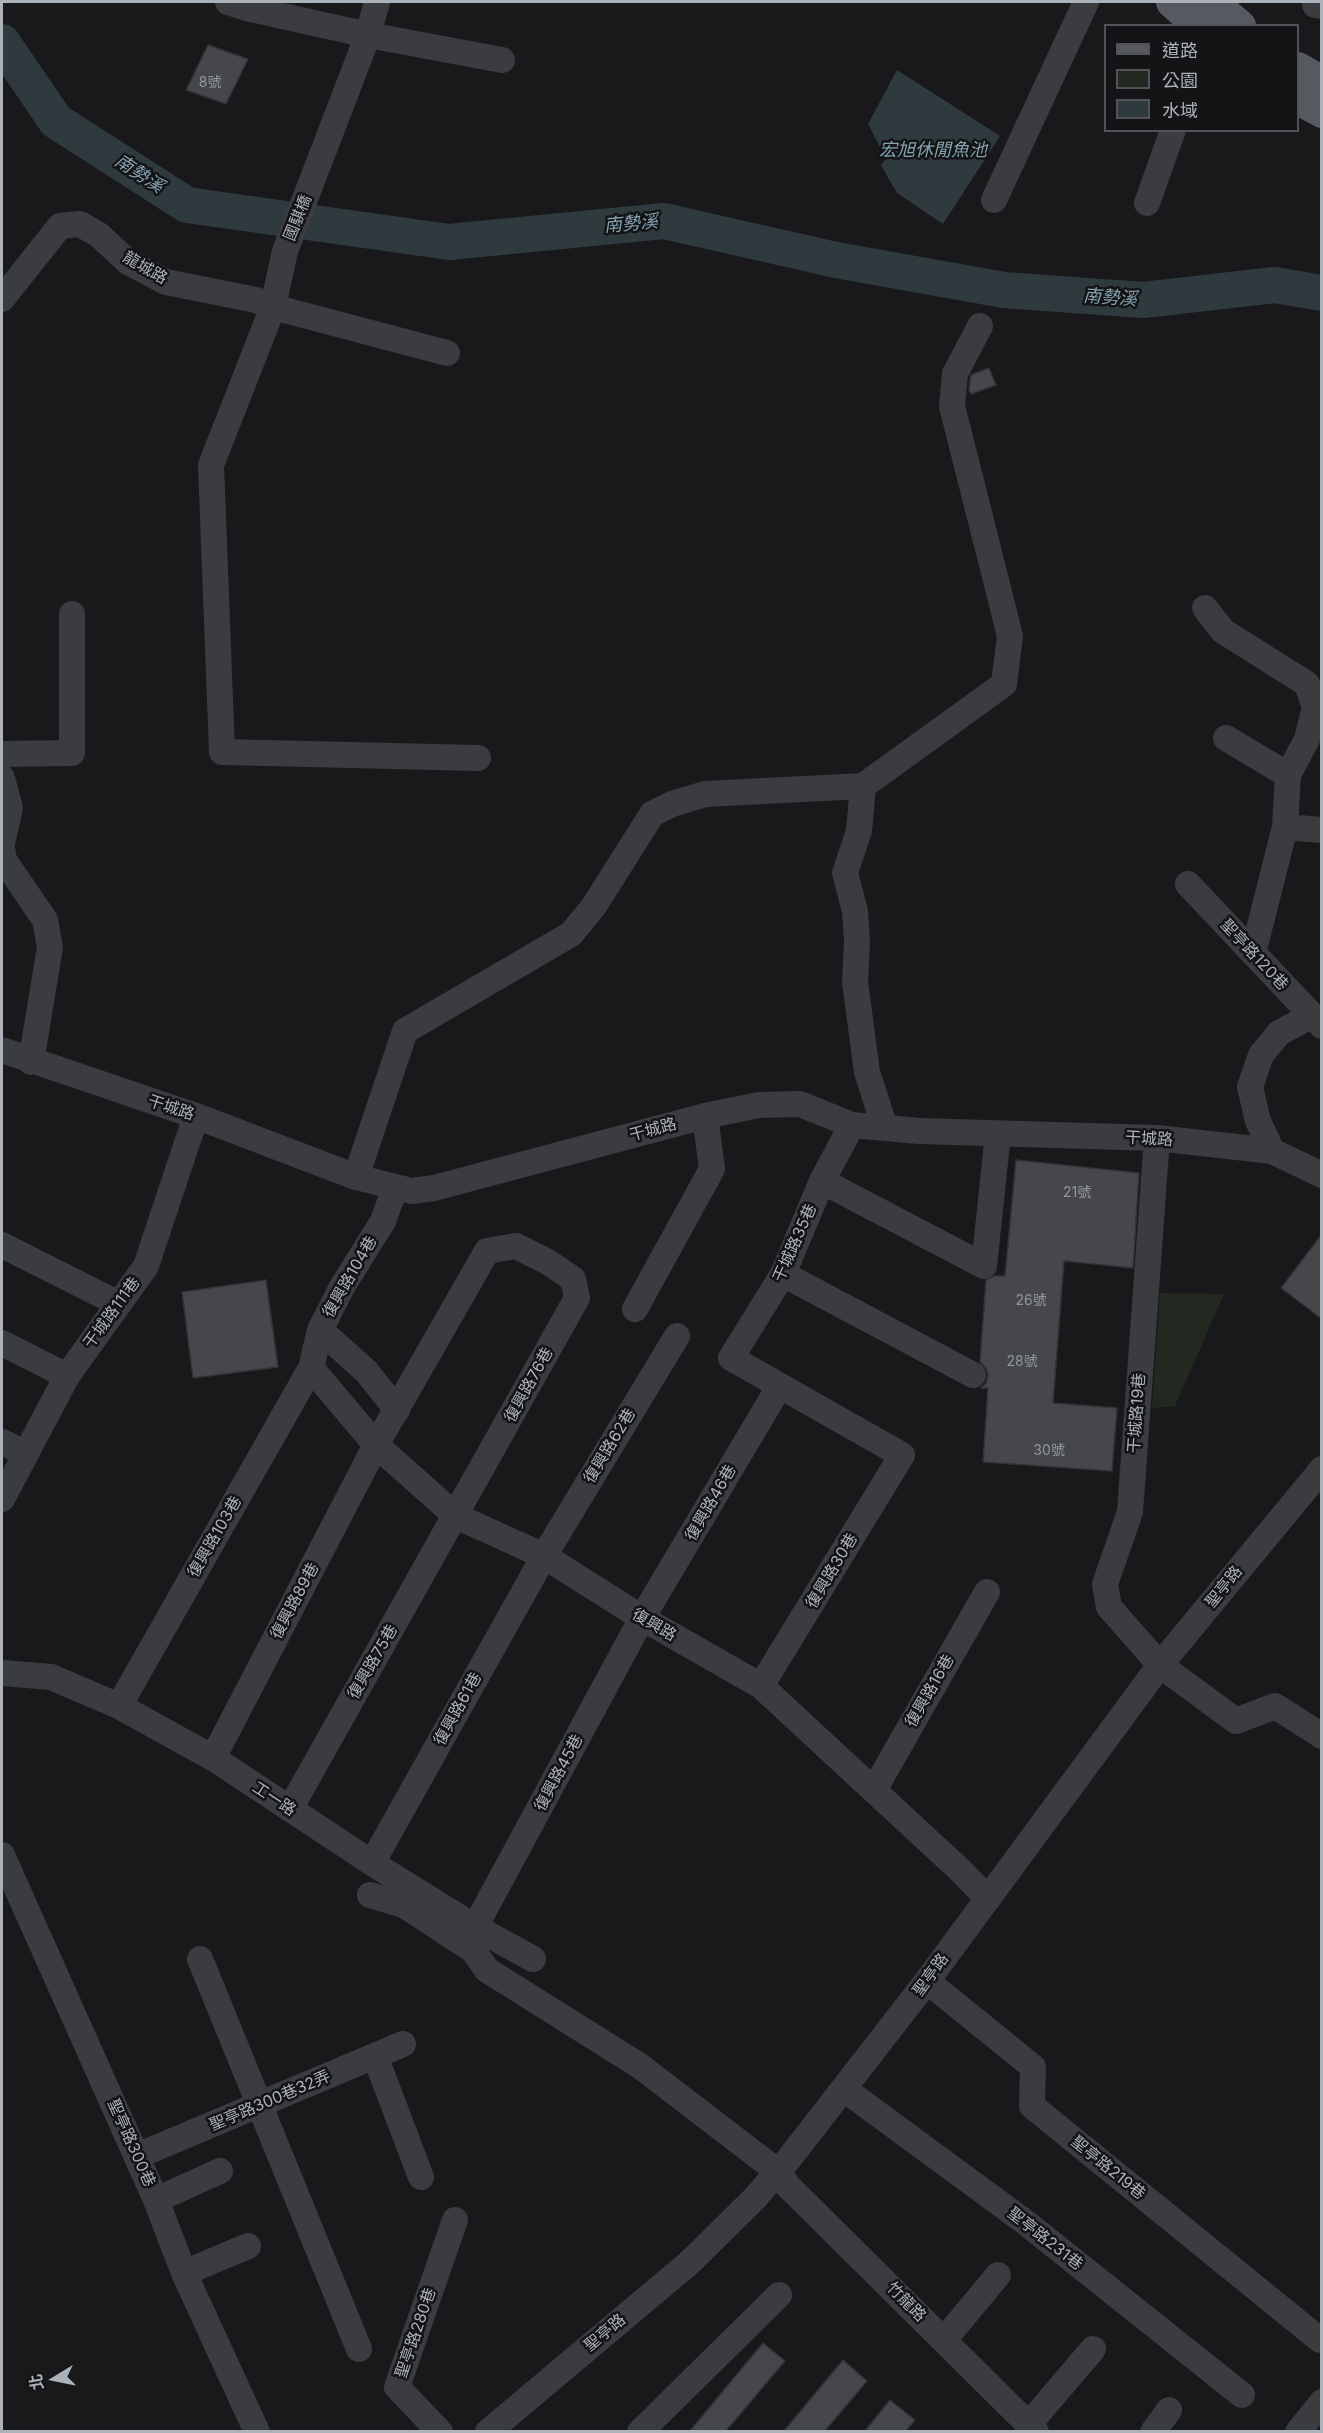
<!DOCTYPE html>
<meta charset="utf-8">
<style>
body{margin:0}
#map{position:relative;width:1323px;height:2433px;overflow:hidden;background:#19191b;font-family:Inter,"Noto Sans TC",sans-serif}
canvas{display:block}
.frame{position:absolute;inset:0;border:3px solid #acb2ba;pointer-events:none}
.legend{position:absolute;left:1104px;top:24px;width:195px;height:108px;box-sizing:border-box;background:#141416;border:2px solid #515358;margin:0;padding:8px 10px;list-style:none;font-size:18px;color:#acb2ba}
.legend li{display:flex;align-items:center;gap:12px;height:30px}
.legend b{width:30px;border:2px solid #515358}
.north{position:absolute;left:24px;top:2349px;width:60px;height:60px;-webkit-text-stroke:4px #141416;paint-order:stroke;rotate:260deg;font-size:16px;font-weight:700;line-height:24px;text-align:center;color:#acb2ba}
.north::after{content:'';display:block;margin:auto;width:21px;height:27px;background:#acb2ba;clip-path:polygon(50% 0,100% 100%,50% 72%,0 100%)}
</style>
<div id="map">
<canvas width="1323" height="2433"></canvas>
<div class="frame"></div>
<ul class="legend">
<li><b style="height:8px;background:#56595f"></b>道路</li>
<li><b style="height:16px;background:#212921"></b>公園</li>
<li><b style="height:16px;background:#2f3a3e"></b>水域</li>
</ul>
<div class="north">北</div>
</div>
<script>
const g = document.querySelector('canvas').getContext('2d');
g.lineJoin = 'round';
function paint(path, color) {
  g.fillStyle = color;
  g.fill(path, 'evenodd');
}
function shape(rows) {
  const path = new Path2D();
  for (const r of rows) {
    path.moveTo(r[0], r[1]);
    for (let i = 2; i < r.length; i += 2) path.lineTo(r[i], r[i + 1]);
  }
  return path;
}
function stroke(path, color, width, dash) {
  g.strokeStyle = color;
  g.lineWidth = width;
  g.lineCap = dash ? 'butt' : 'round';
  g.setLineDash(dash || []);
  g.stroke(path);
}
function drawText(font, color, halo, rows, align = 'center') {
  g.font = font + ' Inter,"Noto Sans TC",sans-serif';
  g.lineWidth = 5;
  g.setLineDash([]);
  g.textBaseline = 'middle';
  g.strokeStyle = halo;
  g.fillStyle = color;
  for (const [text, x, y, turn = 0] of rows) {
    g.save();
    g.translate(x, y);
    g.rotate((+turn || 0) * Math.PI / 180);
    g.textAlign = isNaN(turn) ? turn : align;
    if (halo) g.strokeText(text, 0, 0);
    g.fillText(text, 0, 0);
    g.restore();
  }
}
const green = shape([
 [1160,1293,1224,1294,1175,1406,1152,1408]
]);
const water = shape([
 [897,70,1000,136,943,224,897,193,881,165,886,159,868,124]
]);
const river = shape([
 [2,42,56,121,187,205,449,242,664,221,836,260,1004,290,1143,300,1275,285,1322,293]
]);
const building = shape([
 [208,45,248,59,226,104,186,90,208,45],
 [989,368,996,385,971,394,969,390,971,375,989,368],
 [1016,1160,1139,1173,1133,1268,1064,1261,1053,1403,1117,1408,1112,1471,983,1462,988,1388,981,1388,986,1383,988,1375,986,1368,980,1362,986,1280,995,1276,1005,1276,1016,1160],
 [1322,1234,1322,1319,1281,1288,1322,1234],
 [266,1280,278,1367,193,1378,182,1292,266,1280],
 [763,2343,785,2361,725,2432,689,2432,763,2343],
 [843,2360,867,2381,824,2432,783,2432,843,2360],
 [890,2400,915,2420,905,2432,864,2432,890,2400]
]);
const minor = shape([
 [228,2,247,8,368,35,502,60],
 [1315,5,1322,6],
 [994,200,1086,2],
 [1147,203,1173,130],
 [2,299,60,226,80,224,99,235,128,262,166,282,256,300,273,307,285,251,368,35,377,2],
 [447,353,273,307,211,465,222,752,478,758],
 [1205,608,1223,631,1307,684,1315,708,1307,739,1288,775,1285,827,1253,953],
 [1226,738,1288,775],
 [2,754,72,753,72,614],
 [2,778,10,808,2,843],
 [1285,827,1322,830],
 [2,848,4,860,45,920,50,947,31,1062],
 [1188,884,1322,1026],
 [2,1050,196,1116,356,1177,412,1191,434,1188,705,1116,759,1105,800,1104,852,1125,919,1131,1157,1138,1272,1151,1322,1175],
 [885,1128,867,1072,855,982,857,941,855,911,845,873,859,831,863,786,1004,684,1010,636,952,406,955,374,980,326],
 [1157,1138,1130,1512,1105,1584,1109,1607,1160,1665,1236,1721,1275,1706,1322,1736],
 [1272,1151,1258,1121,1250,1087,1261,1055,1279,1033,1311,1016],
 [356,1177,405,1031,571,934,594,906,652,814,672,804,705,794,863,786],
 [822,1181,984,1266,998,1134],
 [2,1245,117,1303],
 [783,1274,973,1375],
 [635,1309,712,1169,705,1116],
 [320,1330,366,1371,397,1410],
 [2,1343,67,1376],
 [311,1368,376,1445,456,1516,544,1556,642,1618,761,1686,961,1871,988,1899],
 [2,1442,26,1454],
 [2,1499,67,1376,146,1266,196,1116],
 [2,1673,51,1677,119,1706,213,1758,372,1863,475,1927,533,1959],
 [761,1686,902,1455,731,1358,783,1274,822,1181,852,1125],
 [119,1706,311,1368,320,1330,342,1287,383,1221,395,1188],
 [213,1758,376,1445,487,1251,516,1246,548,1262,573,1279,577,1298,290,1809],
 [874,1790,987,1592],
 [2,1855,156,2200,184,2273,257,2432],
 [372,1863,544,1556,677,1336],
 [370,1895,404,1905,473,1950,487,1970,640,2066,777,2171,788,2186,1036,2432],
 [475,1927,642,1618,779,1387],
 [200,1959,359,2349],
 [927,1981,1033,2067,1032,2106,1320,2340],
 [375,2056,421,2177],
 [844,2089,1025,2222,1242,2395],
 [137,2156,403,2044],
 [156,2200,220,2171],
 [184,2273,248,2246],
 [944,2340,998,2275],
 [1029,2424,1093,2349],
 [440,2432,397,2387,455,2220],
 [488,2432,689,2263,755,2198,788,2160,927,1981,1160,1665,1322,1469],
 [640,2432,779,2295],
 [1153,2432,1169,2410],
 [1298,2432,1322,2402]
]);
const major = shape([
 [1172,2,1199,26],
 [1212,2,1240,26],
 [1298,68,1322,82],
 [1298,99,1322,112]
]);
const numberNames = [
 ["8號",210,83],
 ["21號",1077,1193],
 ["26號",1031,1301],
 ["28號",1022,1362],
 ["30號",1049,1451]
];
const streetNames = [
 ["國騏橋",298,218,-68],
 ["龍城路",145,268,30],
 ["聖亭路120巷",1254,955,47],
 ["干城路",171,1108,18],
 ["干城路",653,1130,-15],
 ["干城路",1149,1139,3],
 ["干城路35巷",795,1243,-66],
 ["復興路104巷",350,1277,-60],
 ["干城路111巷",112,1313,-54],
 ["復興路76巷",529,1385,-61],
 ["干城路19巷",1137,1413,-86],
 ["復興路62巷",610,1446,-59],
 ["復興路46巷",711,1503,-60],
 ["復興路103巷",215,1537,-60],
 ["復興路30巷",832,1571,-59],
 ["聖亭路",1224,1587,-51],
 ["復興路89巷",295,1601,-62],
 ["復興路",654,1625,30],
 ["復興路75巷",373,1662,-60],
 ["復興路16巷",930,1691,-60],
 ["復興路61巷",458,1709,-61],
 ["復興路45巷",559,1773,-62],
 ["工一路",274,1799,33],
 ["聖亭路",931,1975,-54],
 ["聖亭路300巷32弄",270,2101,-23],
 ["聖亭路300巷",131,2143,66],
 ["聖亭路219巷",1108,2168,39],
 ["聖亭路231巷",1045,2239,38],
 ["竹龍路",906,2302,45],
 ["聖亭路280巷",416,2333,-71],
 ["聖亭路",605,2333,-40]
];
const waterNames = [
 ["宏旭休閒魚池",933,151],
 ["南勢溪",139,174,33],
 ["南勢溪",631,224,-5],
 ["南勢溪",1110,298,4]
];
paint(green, '#212921');
paint(water, '#2f3a3e');
stroke(river, '#2f3a3e', 36);
paint(building, '#46474b');
stroke(building, '#333337', 1.5);
stroke(minor, '#3a3c40', 26);
stroke(major, '#56595f', 32);
drawText('14px', '#92979e', null, numberNames);
drawText('16px', '#acb2ba', '#141416', streetNames);
drawText('italic 18px', '#85a3b2', '#141416', waterNames);
</script>
